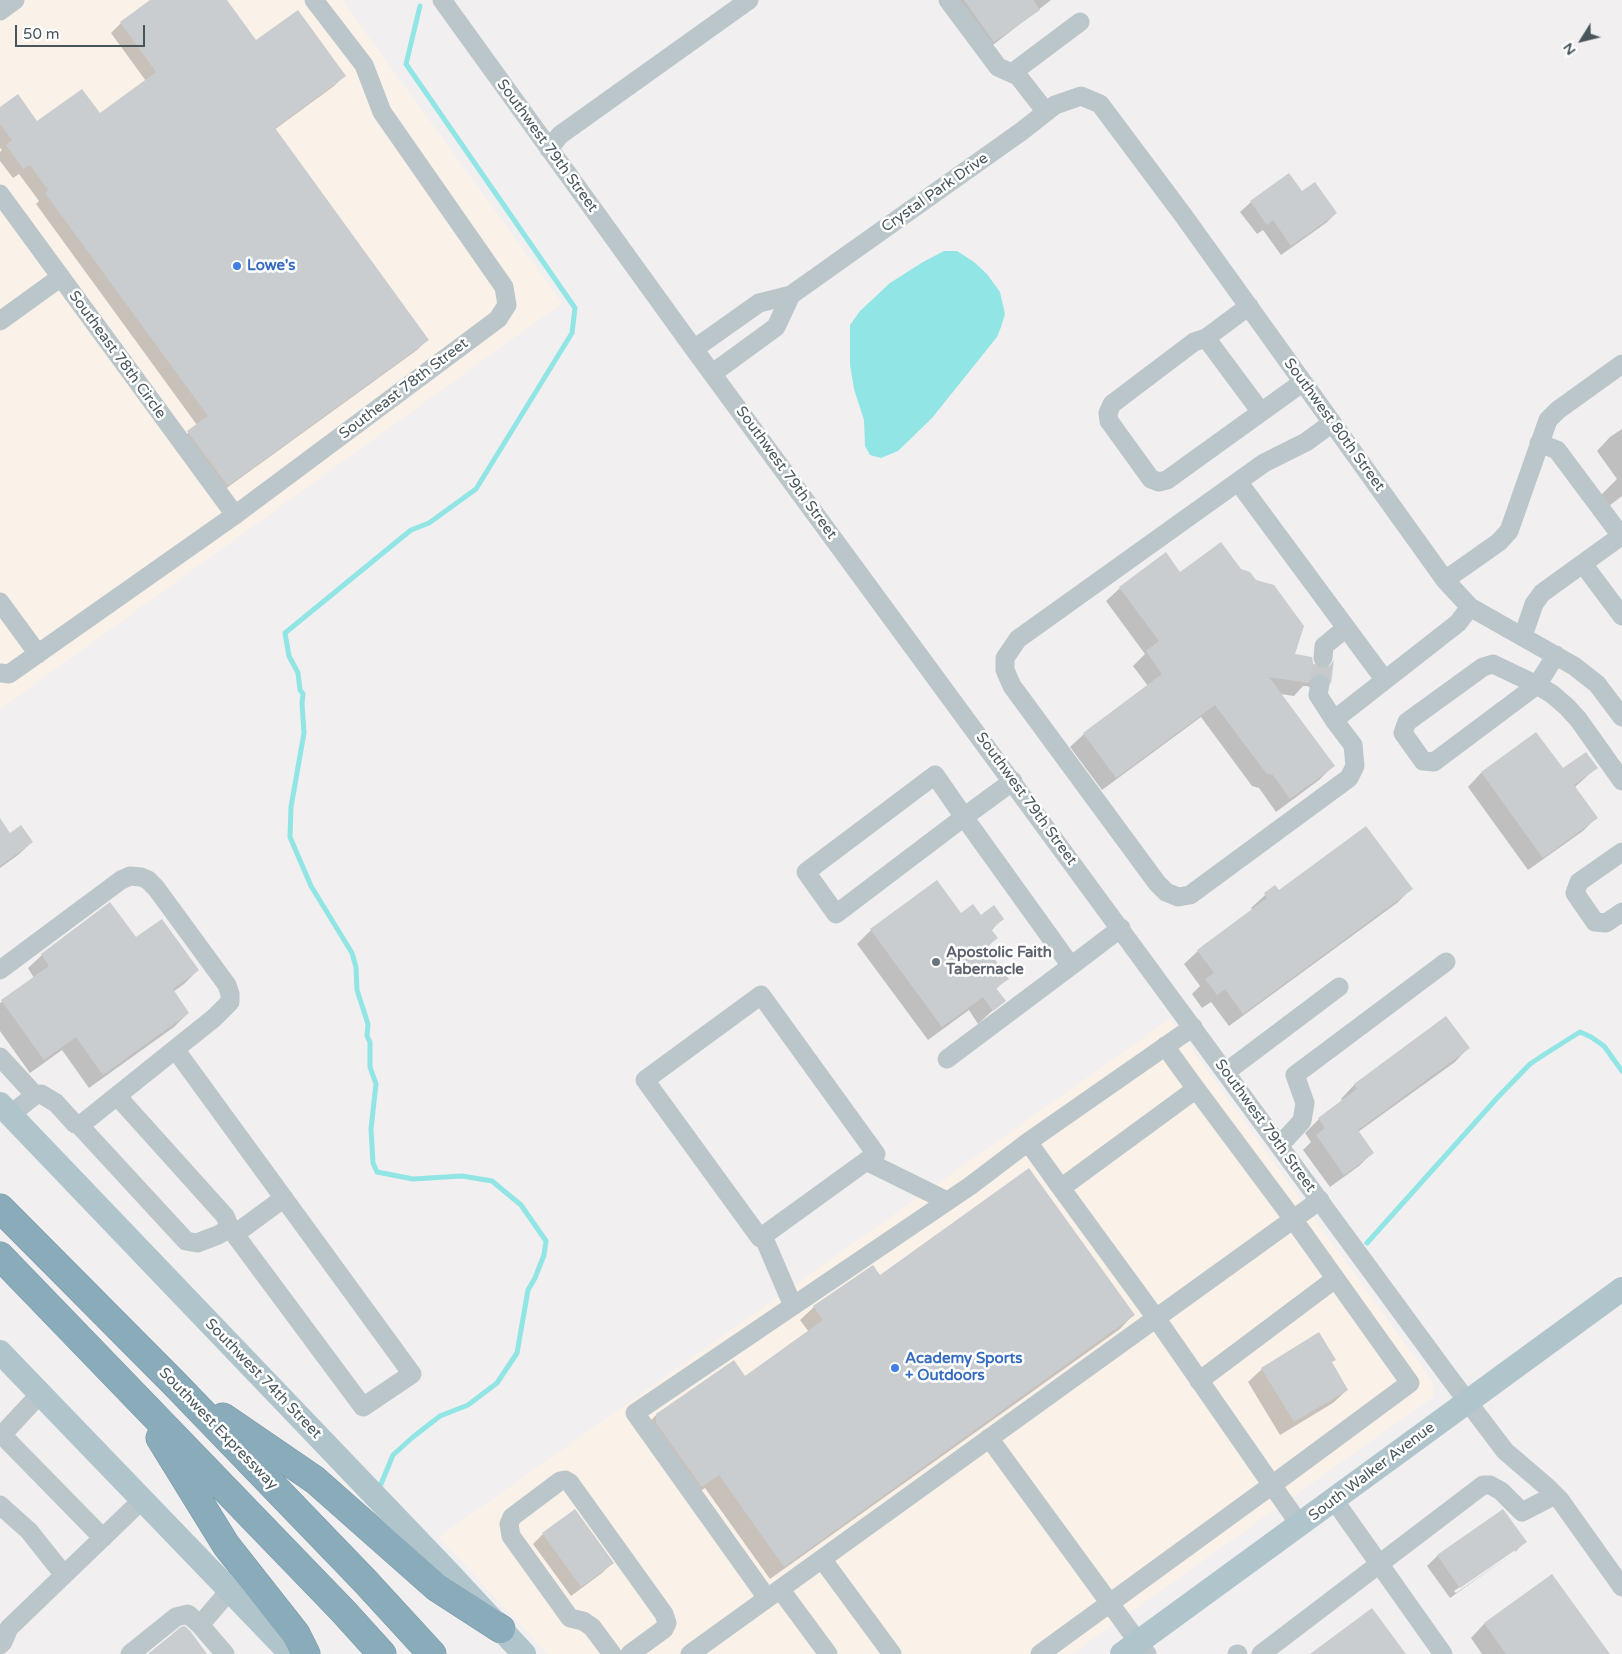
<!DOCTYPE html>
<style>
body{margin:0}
#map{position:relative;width:1622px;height:1654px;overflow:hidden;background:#f1efef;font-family:"Varela Round",sans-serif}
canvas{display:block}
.north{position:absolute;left:1557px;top:15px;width:50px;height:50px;-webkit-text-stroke:4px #fff;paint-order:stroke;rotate:234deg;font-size:14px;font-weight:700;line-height:20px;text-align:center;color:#48565b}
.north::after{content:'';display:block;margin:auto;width:18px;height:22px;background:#48565b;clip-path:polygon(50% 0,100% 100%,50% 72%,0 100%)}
.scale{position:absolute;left:15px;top:25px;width:130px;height:22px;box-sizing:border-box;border:2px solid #48565b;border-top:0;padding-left:6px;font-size:15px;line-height:18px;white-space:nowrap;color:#48565b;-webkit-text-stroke:4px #fff;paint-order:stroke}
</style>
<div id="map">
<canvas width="1622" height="1654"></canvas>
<div class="north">N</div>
<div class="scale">50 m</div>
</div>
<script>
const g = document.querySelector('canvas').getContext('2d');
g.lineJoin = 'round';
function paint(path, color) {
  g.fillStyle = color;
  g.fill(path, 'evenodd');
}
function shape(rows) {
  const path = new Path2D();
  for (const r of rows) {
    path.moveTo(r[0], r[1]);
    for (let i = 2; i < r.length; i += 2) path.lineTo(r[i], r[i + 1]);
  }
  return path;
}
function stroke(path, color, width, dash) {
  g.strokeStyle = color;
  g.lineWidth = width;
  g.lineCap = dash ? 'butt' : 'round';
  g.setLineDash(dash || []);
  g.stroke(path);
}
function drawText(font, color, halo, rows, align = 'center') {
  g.font = font + ' "Varela Round",sans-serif';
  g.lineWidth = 5;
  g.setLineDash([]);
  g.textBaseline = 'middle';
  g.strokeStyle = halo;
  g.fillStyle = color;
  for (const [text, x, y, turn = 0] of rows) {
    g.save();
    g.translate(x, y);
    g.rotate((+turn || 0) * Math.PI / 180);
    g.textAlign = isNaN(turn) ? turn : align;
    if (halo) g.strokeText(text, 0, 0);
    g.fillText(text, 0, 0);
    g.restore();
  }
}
const commercial = shape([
 [0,0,342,0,562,303,0,709],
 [1170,1019,1432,1381,1434,1396,1072,1654,548,1654,439,1537]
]);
const water = shape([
 [944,251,957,251,974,262,987,274,1000,292,1005,314,1001,327,997,337,932,418,898,451,881,458,870,455,865,446,864,420,854,389,850,365,850,325,860,311,890,283,923,262]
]);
const shadow = shape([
 [152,0,225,0,256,42,344,76,334,86,274,130,427,340,417,350,217,495,178,442,197,425,36,204,39,201,19,174,13,178,0,161,0,152,2,150,0,148,0,109,37,123,100,115,146,81,111,33,121,23],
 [950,0,1051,0,980,55],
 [1302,193,1336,213,1326,223,1281,255,1263,230,1257,234,1240,212,1251,202],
 [1622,429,1622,496,1609,506,1601,495,1617,479,1597,451,1610,437],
 [1180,573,1293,655,1312,664,1315,668,1321,670,1327,669,1333,664,1330,683,1317,696,1314,689,1307,686,1303,686,1294,696,1280,694,1333,766,1319,780,1276,812,1259,788,1252,786,1201,717,1102,790,1070,747,1084,734,1148,686,1133,666,1145,654,1106,601,1120,588],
 [1536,733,1563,770,1596,768,1574,788,1596,818,1583,831,1528,870,1468,787,1481,773],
 [0,820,10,834,32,842,18,855,0,868],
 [1275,886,1279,891,1411,889,1397,903,1229,1026,1211,1002,1202,1008,1192,994,1200,986,1184,964,1198,951,1253,910,1251,908],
 [960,915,1002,919,991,931,996,938,986,949,1007,978,996,989,1004,1000,978,1024,969,1010,928,1040,857,944,871,930],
 [42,955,198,970,184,984,173,992,188,1013,174,1027,89,1088,62,1050,30,1073,0,1031,0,1003,34,978,28,968],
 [1446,1018,1468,1048,1455,1062,1358,1132,1373,1152,1359,1166,1330,1187,1303,1150,1311,1142,1305,1133,1319,1119,1343,1102,1341,1099,1354,1085],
 [879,1276,1133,1315,1120,1329,770,1579,705,1488,688,1500,643,1429,657,1414,745,1378,809,1332,800,1320,814,1307],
 [1331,1363,1347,1390,1333,1403,1280,1435,1248,1382,1262,1369],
 [575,1511,612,1563,602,1573,571,1596,533,1544,543,1534],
 [1525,1542,1515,1552,1450,1598,1427,1566,1438,1555],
 [1515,1549,1515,1552,1456,1593,1454,1591],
 [1552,1576,1608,1654,1482,1654,1471,1638,1484,1624]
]);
const stream = shape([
 [1367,1243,1498,1097,1530,1064,1545,1054,1580,1032,1591,1037,1604,1046,1622,1071],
 [381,1484,393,1455,413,1437,440,1416,468,1405,497,1383,517,1353,528,1290,535,1278,544,1255,546,1241,521,1205,492,1181,462,1176,413,1179,377,1172,373,1163,371,1129,376,1084,370,1067,370,1042,367,1036,368,1024,357,990,356,967,352,953,311,886,290,837,291,807,304,733,302,703,303,694,300,690,298,673,289,656,285,633,411,530,429,523,476,489,572,333,575,308,406,64,420,6]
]);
const building = shape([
 [150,0,227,0,256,40,298,10,346,76,275,128,429,340,228,486,187,431,208,416,45,193,48,190,30,165,23,169,6,145,12,140,0,124,0,107,18,94,37,121,82,89,100,113,156,72,120,22],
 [964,0,1033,0,1040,10,994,42],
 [1289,173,1302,191,1315,182,1337,213,1291,246,1273,220,1267,225,1250,201],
 [1221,542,1241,569,1250,572,1256,580,1274,585,1304,626,1295,654,1312,657,1313,663,1316,667,1322,669,1328,668,1334,660,1331,684,1328,676,1322,673,1317,673,1312,676,1309,683,1269,677,1335,766,1290,799,1273,775,1266,773,1215,705,1116,778,1083,733,1162,674,1146,651,1159,641,1119,587,1166,552,1180,572],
 [1536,732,1563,768,1586,752,1598,768,1574,785,1598,818,1543,858,1481,772],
 [0,818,10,833,21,825,33,842,0,866],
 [1366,826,1413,889,1243,1014,1225,989,1217,995,1205,979,1214,973,1197,950,1267,898,1264,893,1275,885,1279,890],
 [937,880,961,913,973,904,981,915,994,905,1004,919,991,929,998,938,986,947,1009,979,996,988,1006,1001,993,1011,983,997,942,1027,870,929],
 [110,902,136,937,162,919,199,970,173,989,189,1013,103,1075,76,1037,44,1060,1,1000,49,966,41,954],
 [1446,1016,1470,1048,1358,1130,1374,1153,1344,1175,1316,1135,1325,1128,1318,1118,1357,1089,1354,1084],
 [1029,1168,1135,1315,784,1567,719,1475,702,1487,656,1423,656,1414,734,1360,745,1376,823,1320,813,1306,873,1265,880,1275],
 [1319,1332,1336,1360,1332,1362,1348,1390,1294,1422,1261,1368],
 [575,1509,614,1563,581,1587,542,1533],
 [1503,1509,1527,1542,1460,1588,1437,1555],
 [1552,1574,1610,1654,1506,1654,1484,1623],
 [1372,1608,1406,1654,1310,1654],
 [185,1626,191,1632,207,1654,148,1654,181,1627]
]);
const minorTunnel = shape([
 [1320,684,1323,658]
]);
const minor = shape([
 [442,0,694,349,1449,1377,1505,1451,1547,1487,1560,1500,1622,1587],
 [948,0,998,67,1018,76,1046,112],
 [0,11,15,0],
 [1012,73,1080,22],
 [549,149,560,135,749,0],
 [0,194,235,515],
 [1249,306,1206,338,1194,342,1112,404,1108,413,1109,421,1151,479,1159,482,1167,480,1303,382],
 [0,321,61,277],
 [1206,338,1261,412],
 [694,349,759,303,791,295,1022,131,1055,105,1081,96,1100,104,1183,215,1445,580,1470,607,1574,666,1597,684,1622,717],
 [713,373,776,327,791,295],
 [1332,423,1306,442,1264,463,1018,639,1005,658,1005,670,1012,686,1157,883,1166,892,1178,897,1190,895,1349,778,1355,766,1353,745,1334,720,1458,623,1470,607],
 [1539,443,1557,450,1622,537],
 [1239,483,1384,679],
 [1583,564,1622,616],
 [1445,580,1499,542,1509,531,1548,420,1558,410,1622,364],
 [0,602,38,654],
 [1523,636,1534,604,1542,593,1621,536],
 [1556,655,1537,685,1434,762,1423,761,1403,733,1407,722,1483,667,1493,664,1537,685,1552,694,1567,707,1578,719,1622,781],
 [1323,658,1324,646,1346,628],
 [0,673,9,674,235,515,498,319,507,305,504,287,382,112,364,65,314,0],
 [1320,684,1318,695,1334,720],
 [935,775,964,817,836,914,806,872,935,775],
 [1013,781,964,817,1071,966,1121,928],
 [1622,852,1579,882,1575,893,1595,922,1606,923,1622,912],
 [0,970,121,880,130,876,141,877,148,880,156,888,227,985,230,994,230,1002,214,1018,83,1123,75,1124,56,1103,41,1094,35,1095,10,1115],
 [761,995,876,1154,760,1238,645,1080,761,995],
 [1165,1046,1196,1089],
 [0,1057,35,1095],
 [947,1059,1071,966],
 [1226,1072,1339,987],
 [117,1096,225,1216,230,1228],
 [79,1125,186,1241,197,1243,218,1235,230,1228,363,1407,412,1374,175,1049],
 [1280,1145,1302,1121,1305,1103,1295,1075,1446,962],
 [866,1161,947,1201],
 [1061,1188,1028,1142,1193,1027],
 [235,1234,284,1198],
 [763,1236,793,1306],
 [1199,1381,1335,1279],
 [2,1435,103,1538],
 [0,1437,40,1394],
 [989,1438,1147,1654],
 [1334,1500,1443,1654],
 [0,1505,29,1531,64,1575],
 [822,1559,892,1654],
 [780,1589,828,1654],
 [767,1598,635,1413,970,1186,1028,1142],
 [0,1645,3,1642,9,1628,143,1499],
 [130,1654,176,1617,188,1614,200,1625],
 [225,1654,200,1625,230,1590],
 [612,1654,592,1627,583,1621,570,1618,511,1536,509,1524,512,1517,560,1481,565,1480,570,1483,664,1614,667,1623,664,1629,630,1654],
 [690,1654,1320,1200],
 [1040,1654,1272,1485,1410,1383,1293,1219,1196,1089,1061,1188,1156,1318,1272,1485,1300,1525],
 [1237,1654,1238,1654],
 [1261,1654,1483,1485,1490,1485,1501,1491,1522,1512,1555,1495]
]);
const major = shape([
 [0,1104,448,1572,524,1654],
 [0,1352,291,1654],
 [1122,1654,1622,1289]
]);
const highway = shape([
 [0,1208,174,1383,364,1580,432,1654],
 [0,1256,343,1611,382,1654],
 [223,1417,315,1480,436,1587,501,1629],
 [160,1438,226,1545,296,1634,306,1654]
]);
const markers = [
 [237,266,5,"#3f7fe0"],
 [936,962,5,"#6b7280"],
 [895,1368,5,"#3f7fe0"]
];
const streetNames = [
 ["Southwest 79th Street",547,146,54],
 ["Crystal Park Drive",935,193,-35],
 ["Southeast 78th Circle",117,355,54],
 ["Southeast 78th Street",404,389,-37],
 ["Southwest 80th Street",1334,425,54],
 ["Southwest 79th Street",786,473,54],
 ["Southwest 79th Street",1026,799,54],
 ["Southwest 79th Street",1265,1126,54],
 ["Southwest 74th Street",263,1379,46],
 ["Southwest Expressway",218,1429,46],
 ["South Walker Avenue",1372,1472,-37]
];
const shopNames = [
 ["Lowe's",247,266],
 ["Academy Sports",905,1359],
 ["+ Outdoors",905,1376]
];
const worshipNames = [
 ["Apostolic Faith",946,953],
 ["Tabernacle",946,970]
];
paint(commercial, '#faf2e9');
paint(water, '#91e5e5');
paint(shadow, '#0003');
stroke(stream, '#91e5e5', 5);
paint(building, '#c9cdd0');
stroke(minorTunnel, '#c7c9ca', 19, [19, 9]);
stroke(highway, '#7596a5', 29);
stroke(minor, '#bbc6ca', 19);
stroke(major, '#b0c4cb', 24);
stroke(highway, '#8aabba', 28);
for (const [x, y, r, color] of markers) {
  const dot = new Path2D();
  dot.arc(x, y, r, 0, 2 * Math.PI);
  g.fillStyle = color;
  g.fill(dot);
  stroke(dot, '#fff', 2);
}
drawText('15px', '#48565b', '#fff', streetNames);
drawText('bold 15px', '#366cbe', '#fff', shopNames, 'left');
drawText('bold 15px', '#5b616d', '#fff', worshipNames, 'left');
</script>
